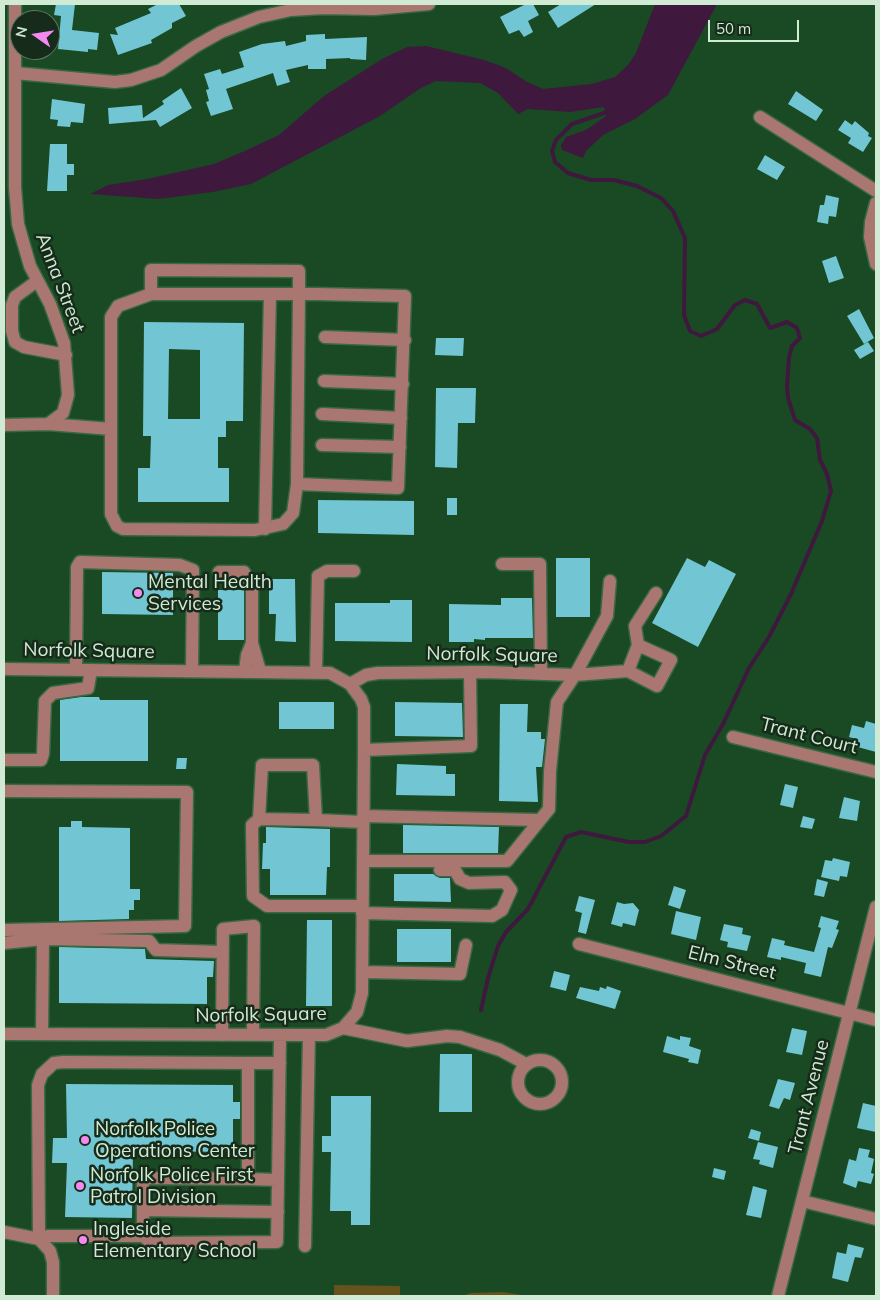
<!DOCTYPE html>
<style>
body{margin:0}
#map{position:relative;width:880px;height:1300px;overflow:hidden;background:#194a24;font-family:Mulish,sans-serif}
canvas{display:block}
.frame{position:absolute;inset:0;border:5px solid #d0ead3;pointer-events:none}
.north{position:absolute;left:10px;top:10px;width:50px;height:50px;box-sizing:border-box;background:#162b1a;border:1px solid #607764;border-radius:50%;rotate:283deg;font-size:14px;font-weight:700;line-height:20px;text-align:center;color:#d0ead3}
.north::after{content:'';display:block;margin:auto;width:18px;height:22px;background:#f489f0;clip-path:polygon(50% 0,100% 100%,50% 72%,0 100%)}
.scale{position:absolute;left:708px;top:20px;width:91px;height:22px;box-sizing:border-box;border:2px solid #d0ead3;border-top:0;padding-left:6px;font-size:15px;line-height:18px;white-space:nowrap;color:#d0ead3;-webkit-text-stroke:4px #162b1a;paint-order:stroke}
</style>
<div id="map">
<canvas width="880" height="1300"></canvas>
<div class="frame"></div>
<div class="north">N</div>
<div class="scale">50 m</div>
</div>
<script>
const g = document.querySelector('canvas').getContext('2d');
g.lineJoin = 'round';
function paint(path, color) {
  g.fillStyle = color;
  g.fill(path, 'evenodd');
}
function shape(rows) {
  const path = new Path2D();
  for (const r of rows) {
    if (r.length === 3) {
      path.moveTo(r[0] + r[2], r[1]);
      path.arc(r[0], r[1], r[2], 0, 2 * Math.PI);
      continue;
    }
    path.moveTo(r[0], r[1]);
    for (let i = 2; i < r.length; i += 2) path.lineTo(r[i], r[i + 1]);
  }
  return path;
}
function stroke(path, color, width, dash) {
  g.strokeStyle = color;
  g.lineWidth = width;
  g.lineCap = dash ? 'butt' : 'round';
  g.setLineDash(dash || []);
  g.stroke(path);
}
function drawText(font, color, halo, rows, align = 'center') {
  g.font = font + ' Mulish,sans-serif';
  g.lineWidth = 5;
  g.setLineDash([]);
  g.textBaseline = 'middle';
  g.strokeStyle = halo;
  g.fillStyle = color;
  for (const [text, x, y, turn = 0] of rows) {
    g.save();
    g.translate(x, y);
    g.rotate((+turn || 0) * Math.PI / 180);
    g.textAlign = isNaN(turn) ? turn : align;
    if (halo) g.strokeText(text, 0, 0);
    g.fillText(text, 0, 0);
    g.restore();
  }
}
const green = shape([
 [334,1285,400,1286,400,1296,334,1296],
 [503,1292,528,1296,461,1296,471,1293]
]);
const water = shape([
 [655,4,717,4,668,95,635,119,603,135,586,151,583,158,562,150,561,145,566,137,586,130,606,116,604,107,570,112,528,109,518,114,498,93,480,83,436,81,421,88,380,116,251,184,213,192,158,199,90,194,108,185,147,179,214,164,247,150,279,135,324,96,382,59,407,47,426,46,484,60,506,68,527,82,543,89,592,84,615,77,628,65,636,53]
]);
const stream = shape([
 [481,1010,488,978,498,946,506,932,528,909,566,837,581,832,629,842,645,842,661,836,686,816,705,755,723,724,749,668,769,637,791,594,822,521,831,491,827,474,820,460,817,438,810,429,795,420,788,398,787,386,789,357,792,346,800,338,797,328,787,322,770,328,757,304,745,300,735,305,717,329,701,336,690,331,684,315,685,238,673,211,661,198,637,186,614,180,591,180,568,173,555,162,552,151,556,140,572,124,610,111]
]);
const building = shape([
 [56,4,75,4,72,30,99,33,97,50,88,49,88,52,58,49,61,16,54,15],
 [158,4,179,4,186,16,172,23,172,28,151,40,152,43,118,55,110,34,118,35,115,28,151,13,148,9],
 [526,4,533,4,539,15,528,21,533,32,524,37,519,30,509,34,500,17],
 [561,4,596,4,558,28,548,12],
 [325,34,325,39,367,37,366,60,350,59,350,58,326,59,326,69,308,69,308,65,286,70,290,82,277,86,273,73,226,89,233,109,211,116,206,102,209,101,206,90,209,89,204,74,220,69,222,74,244,67,239,52,262,44,285,41,286,46,306,41,306,35],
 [181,88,192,108,160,127,156,120,109,124,108,108,142,105,143,118,164,104,162,101],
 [796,91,823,110,816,121,788,104],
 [52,99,85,104,83,123,71,122,70,127,57,126,58,120,50,119],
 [845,120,852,125,855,121,869,133,868,136,872,138,863,152,848,143,851,138,838,130],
 [50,144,67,144,67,164,74,164,74,175,67,175,67,191,47,191],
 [765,155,785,167,777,180,757,169],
 [826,195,839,198,836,217,829,216,828,224,817,222,820,205,824,205],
 [836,256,844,278,829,283,822,261],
 [859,309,874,338,864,344,847,316],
 [144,322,244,323,243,421,226,421,226,437,218,437,218,468,229,468,229,502,138,502,138,468,150,468,151,436,143,436],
 [169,349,200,350,200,419,168,419],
 [436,338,464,338,463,356,435,355],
 [868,342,874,351,860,359,854,350],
 [436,388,476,388,475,423,458,423,457,468,435,467],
 [447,498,457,498,457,515,447,515],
 [318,500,414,501,414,535,318,533],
 [556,558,590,558,590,617,556,617],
 [687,558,705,567,709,560,736,574,698,647,652,623],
 [102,572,173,573,173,615,102,614],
 [269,579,295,579,296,642,275,641,276,614,269,614],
 [218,590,244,590,244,640,218,640],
 [501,598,532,598,533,638,485,638,485,640,474,639,474,642,449,642,449,604,501,605],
 [390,600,412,600,412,642,335,641,335,603,390,603],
 [81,697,99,697,100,700,148,700,148,761,60,761,60,700],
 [279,702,334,702,334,729,279,729],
 [395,702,462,703,463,737,395,736],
 [500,704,528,704,527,732,541,732,541,739,545,739,542,767,536,767,538,802,499,801],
 [866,721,876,724,876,752,854,746,856,739,849,737,852,725,864,728],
 [177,758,187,758,186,769,176,769],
 [397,764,446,766,446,774,455,774,455,796,396,795],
 [785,784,798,787,793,808,780,805],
 [844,797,860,801,857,821,839,818],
 [803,816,815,819,812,829,800,827],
 [71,821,82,821,82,827,130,828,130,889,140,889,140,900,134,900,134,910,129,910,129,919,59,921,59,827,71,827],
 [403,825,499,827,498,853,403,853],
 [266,827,330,829,330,867,327,867,326,895,270,895,270,869,262,869,263,843,266,843],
 [833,858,850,862,847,877,840,876,839,881,821,877,825,860,832,861],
 [394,874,433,874,440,878,450,878,451,902,394,901],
 [817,879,828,882,824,897,814,895],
 [674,886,686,890,680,909,668,905],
 [579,896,595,900,586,934,578,932,582,913,575,911],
 [617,902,624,904,633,903,639,910,635,926,623,923,622,927,611,924],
 [676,911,701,917,696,940,671,934],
 [821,916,839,921,836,929,839,930,832,948,828,947,821,977,804,973,806,963,781,957,781,960,767,957,772,938,785,941,784,945,814,952,821,928,818,927],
 [307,920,332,920,332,1006,306,1006],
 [724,924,743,928,742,934,751,936,747,951,727,947,728,942,720,940],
 [397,929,451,929,451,962,397,962],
 [59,947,145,949,146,959,214,961,213,977,207,977,207,1004,59,1003],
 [554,971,570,975,566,991,550,987],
 [607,986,621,991,615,1009,576,998,580,987,599,991,600,987,606,989],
 [792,1028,807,1031,802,1055,786,1052],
 [667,1036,680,1040,680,1036,691,1038,689,1046,701,1050,698,1064,688,1062,689,1059,663,1052],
 [440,1054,472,1054,472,1112,439,1112],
 [778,1079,795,1083,790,1100,784,1098,779,1109,769,1106],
 [66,1084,233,1085,233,1102,240,1102,240,1119,233,1119,233,1152,133,1151,132,1218,65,1217,67,1163,52,1163,53,1138,67,1138],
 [331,1096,371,1096,370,1225,351,1225,351,1211,330,1211,331,1152,322,1152,322,1136,331,1136],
 [863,1103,876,1106,876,1132,857,1128],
 [751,1129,761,1132,759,1141,748,1138],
 [758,1142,778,1147,773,1168,759,1164,760,1160,753,1159],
 [859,1148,870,1150,868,1157,874,1159,871,1173,874,1174,871,1184,858,1181,856,1188,843,1183,849,1159,856,1161],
 [714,1168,726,1171,724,1180,712,1177],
 [753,1186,767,1190,761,1218,746,1215],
 [848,1244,864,1248,861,1258,855,1257,848,1282,832,1278,837,1252,846,1254]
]);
const minor = shape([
 [15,73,115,82,131,80,161,70,196,46,221,32,259,17,291,10,323,8,374,9,429,4],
 [760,117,876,191],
 [876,203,871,222,870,237,876,264],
 [37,281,15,297,12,305,12,331,15,342,24,347,66,355],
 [151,294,151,270,299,271,299,294,297,484,293,513,283,524,255,530,123,529,117,526,111,514,111,317,118,306,151,294,315,294,405,296,398,488,297,484],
 [325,337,405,340],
 [324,381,403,384],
 [322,414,401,418],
 [48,424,111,429],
 [4,425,48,424,63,413,68,395,64,343,50,304,30,266,18,224,15,187,15,4],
 [322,445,400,447],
 [265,529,270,294],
 [502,564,540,564,541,674],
 [219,572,244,572,252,586,252,643],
 [4,669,330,673,350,684,361,699,364,707,364,750,362,993,357,1012,343,1028,326,1035,309,1035,4,1034],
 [76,670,77,567,80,562,180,565,193,570,192,671],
 [245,671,247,655,252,643,260,671],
 [628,671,657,686,671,660,638,645],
 [316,672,318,576,327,571,354,571],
 [350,684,366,675,378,673,485,672,575,675,628,671,638,645,635,626,656,593],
 [733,737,876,772],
 [364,750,471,746,470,672],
 [4,760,41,760,43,754,45,701,53,693,88,688,91,670],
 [4,791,187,792,185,926,4,930],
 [363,816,539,820],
 [259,819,316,820],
 [363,861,507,861,549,809,550,771,557,702,575,675,607,616,610,581],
 [362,906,267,906,253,896,252,825,259,819,262,765,313,765,316,820,363,822],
 [362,913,492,916,502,910,511,890,505,882,469,883,460,879,455,870,440,870],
 [43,939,149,941,156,950,221,952],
 [4,943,43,939,42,1034],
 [579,944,876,1020],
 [362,972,460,974,466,945],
 [343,1028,407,1041,447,1036,460,1037,500,1050,526,1064],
 [222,1035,223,929,254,926,253,1035],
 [540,1082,22],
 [248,1063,280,1063],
 [248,1179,143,1178,143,1236,151,1243,277,1242,278,1180],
 [802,1201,876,1219],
 [143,1210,278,1212],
 [4,1232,39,1239,50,1251,53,1262,53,1296],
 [143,1236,48,1236,39,1239,38,1085,42,1074,54,1063,63,1062,248,1063,248,1179,278,1180,280,1035],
 [305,1246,309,1035],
 [778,1296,876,907]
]);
const markers = [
 [138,593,5,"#f489f0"],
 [85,1140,5,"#f489f0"],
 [80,1186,5,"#f489f0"],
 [83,1240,5,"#f489f0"]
];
const streetNames = [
 ["Anna Street",60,283,69],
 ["Norfolk Square",89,651,1],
 ["Norfolk Square",492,655,1],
 ["Trant Court",809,736,14],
 ["Elm Street",732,963,14],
 ["Norfolk Square",261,1015,-1],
 ["Trant Avenue",809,1097,-76]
];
const poiNames = [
 ["Mental Health",148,582],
 ["Services",148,604],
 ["Norfolk Police",95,1129],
 ["Operations Center",95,1151],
 ["Norfolk Police First",90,1175],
 ["Patrol Division",90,1197],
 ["Ingleside",93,1229],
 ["Elementary School",93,1251]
];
paint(green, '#66521c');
paint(water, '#3f183e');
stroke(stream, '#3f183e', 4);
paint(building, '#72c5d2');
stroke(minor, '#3a6744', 15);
stroke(minor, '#a97770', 12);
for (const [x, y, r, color] of markers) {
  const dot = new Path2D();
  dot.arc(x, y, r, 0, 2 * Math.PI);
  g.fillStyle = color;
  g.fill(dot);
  stroke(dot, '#162b1a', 2);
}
drawText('19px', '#d0ead3', '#162b1a', streetNames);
drawText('19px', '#d0ead3', '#162b1a', poiNames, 'left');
</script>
